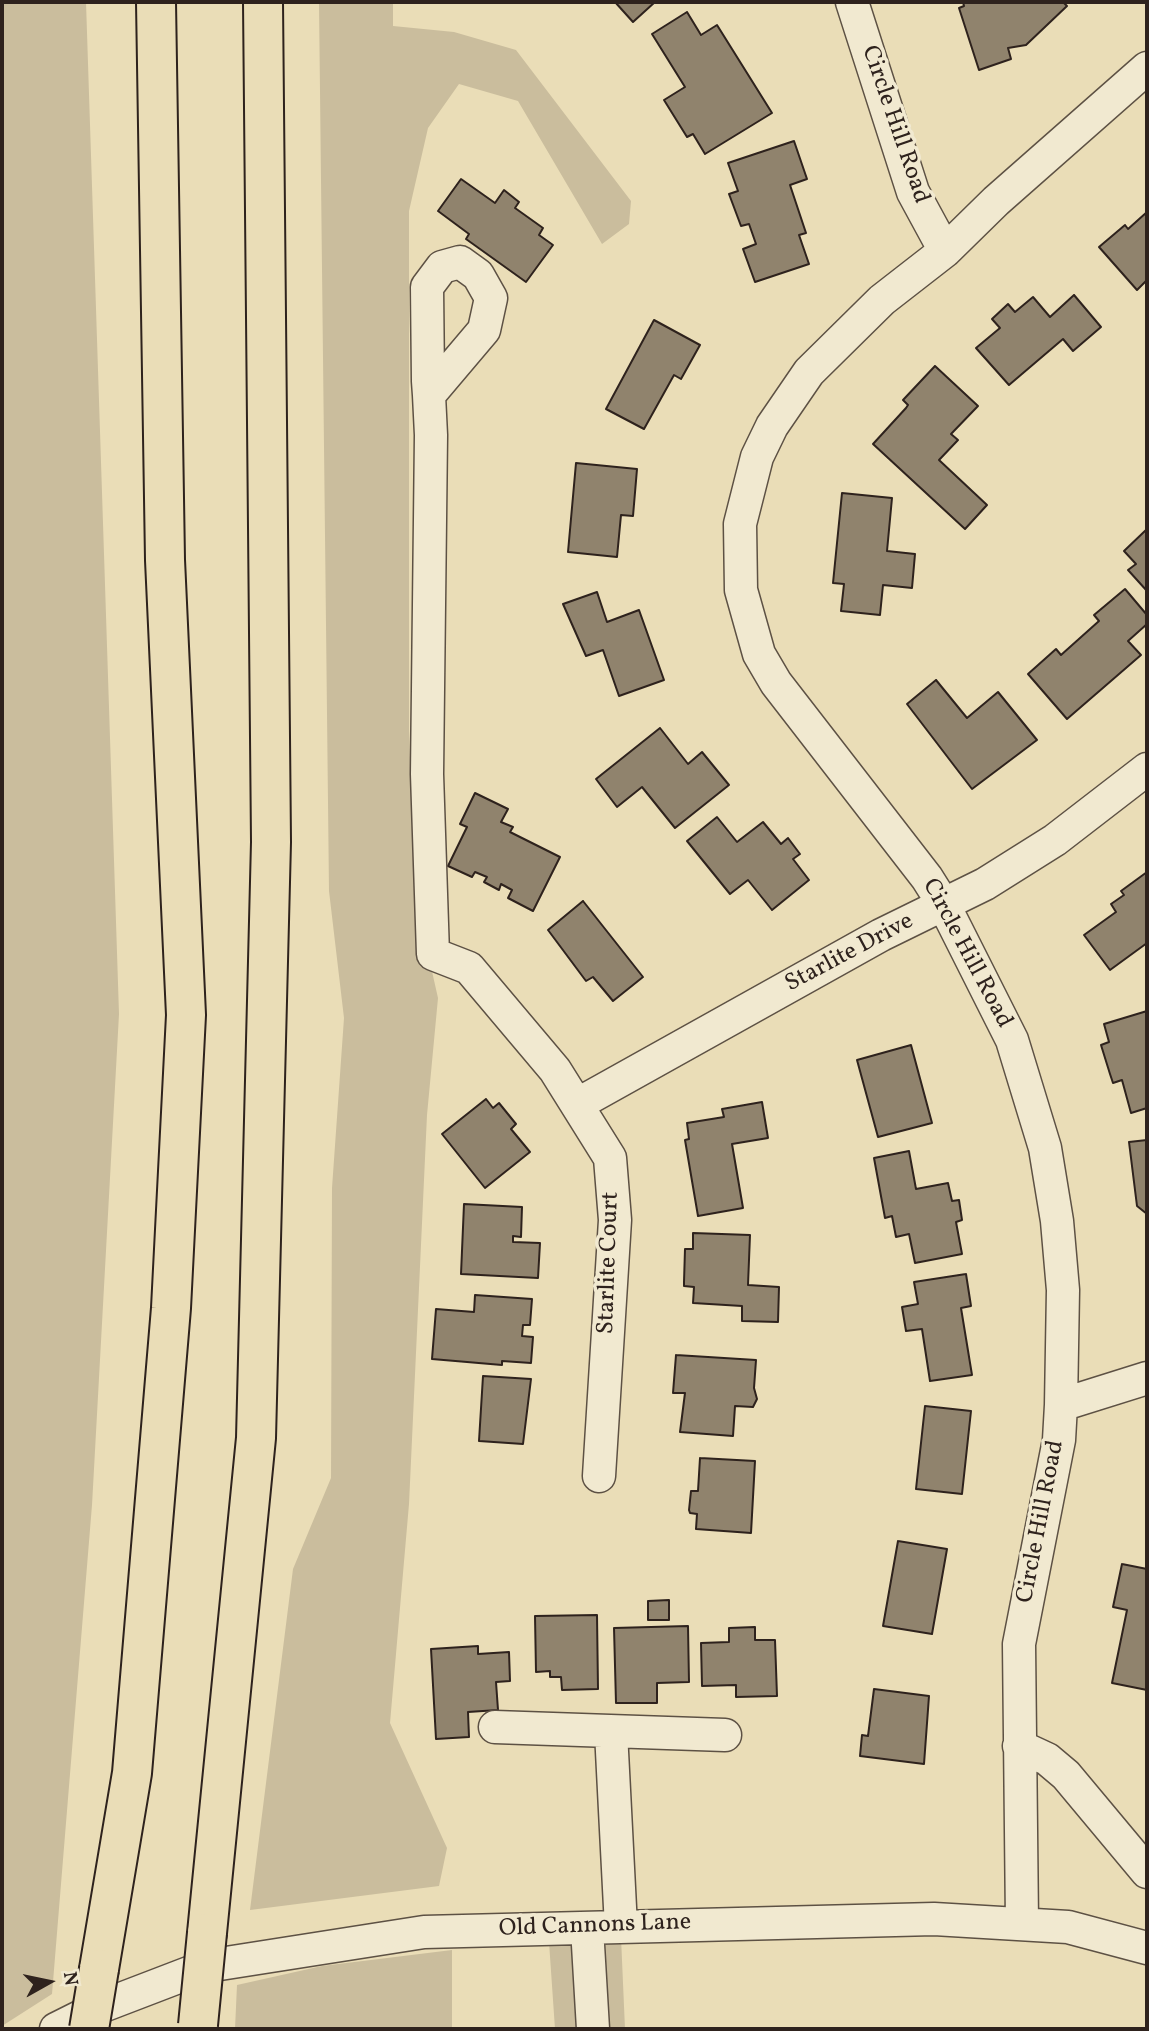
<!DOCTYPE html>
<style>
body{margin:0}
#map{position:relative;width:1149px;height:2031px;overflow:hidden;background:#eaddb7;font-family:Vollkorn,serif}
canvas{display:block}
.frame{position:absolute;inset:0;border:4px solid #2e221d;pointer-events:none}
.north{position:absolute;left:14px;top:1947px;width:70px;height:70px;-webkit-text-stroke:5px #f1e9d0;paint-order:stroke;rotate:81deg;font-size:19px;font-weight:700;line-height:28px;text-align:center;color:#2e221d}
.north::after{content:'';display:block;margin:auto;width:24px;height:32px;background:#2e221d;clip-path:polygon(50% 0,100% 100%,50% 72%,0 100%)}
</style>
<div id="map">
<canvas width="1149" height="2031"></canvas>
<div class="frame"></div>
<div class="north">N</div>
</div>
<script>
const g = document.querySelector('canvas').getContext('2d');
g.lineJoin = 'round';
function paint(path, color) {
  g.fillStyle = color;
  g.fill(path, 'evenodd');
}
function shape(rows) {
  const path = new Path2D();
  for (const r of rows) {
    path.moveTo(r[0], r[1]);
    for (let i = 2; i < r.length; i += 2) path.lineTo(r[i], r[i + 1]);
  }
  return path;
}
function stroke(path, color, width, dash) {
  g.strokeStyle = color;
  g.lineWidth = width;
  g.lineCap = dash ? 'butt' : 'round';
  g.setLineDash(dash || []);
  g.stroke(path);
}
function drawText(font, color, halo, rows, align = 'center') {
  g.font = font + ' Vollkorn,serif';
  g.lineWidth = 7;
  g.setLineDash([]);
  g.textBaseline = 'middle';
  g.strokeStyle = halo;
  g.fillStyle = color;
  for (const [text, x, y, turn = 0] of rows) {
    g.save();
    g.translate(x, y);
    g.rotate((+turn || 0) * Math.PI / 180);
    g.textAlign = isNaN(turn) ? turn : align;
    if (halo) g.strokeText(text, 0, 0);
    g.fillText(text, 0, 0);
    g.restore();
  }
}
const green = shape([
 [2,2,86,2,119,1014,92,1505,52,1994,2,2026],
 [319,2,393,2,393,26,454,32,516,50,631,201,629,224,602,244,518,101,459,84,428,128,409,211,409,730,415,896,438,998,427,1115,409,1504,390,1723,447,1848,439,1886,250,1910,293,1569,331,1478,332,1188,344,1018,329,891],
 [621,1937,625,2029,555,2029,549,1942],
 [452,1950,452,2029,235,2029,237,1985,322,1966]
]);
const building = shape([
 [615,2,655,2,633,22,615,2],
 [963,2,1063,2,1067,6,1026,45,1008,48,1011,59,979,70,959,8,964,6,963,2],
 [687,12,701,35,717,25,772,113,705,154,693,134,687,137,664,100,685,87,652,34,687,12],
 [794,141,807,179,790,185,806,233,799,235,809,264,755,282,743,249,756,244,749,224,741,226,729,194,738,191,728,163,794,141],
 [461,179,495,203,504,190,519,202,515,208,543,228,539,235,553,245,526,282,466,239,469,234,438,211,461,179],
 [1147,212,1147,280,1137,290,1099,247,1125,225,1128,229,1147,212],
 [1074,295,1101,327,1073,351,1063,339,1009,385,976,348,1000,328,992,319,1008,304,1015,312,1033,297,1050,317,1074,295],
 [654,320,700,345,681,379,674,375,644,429,606,409,654,320],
 [935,366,978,406,951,434,958,440,939,460,987,505,965,529,873,444,906,408,908,405,903,400,935,366],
 [576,463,637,469,633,516,621,515,617,557,568,552,576,463],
 [842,493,892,498,887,551,915,554,912,588,883,585,880,615,841,611,844,584,833,583,842,493],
 [1147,529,1147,591,1128,570,1136,564,1124,551,1147,529],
 [1125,589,1147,615,1147,624,1128,641,1141,655,1067,719,1028,674,1056,649,1061,655,1099,621,1094,615,1125,589],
 [597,592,607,622,639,610,664,680,619,696,603,650,586,656,563,604,597,592],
 [936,680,967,718,998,692,1037,740,972,789,907,704,936,680],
 [660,728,688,764,702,752,729,785,675,828,642,787,617,807,596,779,660,728],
 [475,793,508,809,501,822,513,827,510,832,560,857,533,911,508,898,512,890,501,884,499,890,484,882,487,877,475,872,472,877,448,866,467,827,460,824,475,793],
 [717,817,737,842,763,822,781,844,788,838,800,854,793,859,809,880,772,910,748,880,730,894,687,841,717,817],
 [1147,872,1147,943,1110,970,1084,935,1116,912,1111,904,1124,895,1121,891,1147,872],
 [583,901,643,977,613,1001,593,977,586,981,548,930,583,901],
 [1147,1011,1147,1108,1131,1113,1122,1080,1113,1083,1110,1074,1101,1045,1109,1042,1104,1024,1147,1011],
 [911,1045,932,1123,878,1137,857,1060,911,1045],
 [486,1099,493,1108,499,1103,516,1124,511,1129,530,1152,485,1188,442,1134,486,1099],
 [762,1102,768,1138,732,1144,743,1208,698,1216,685,1140,689,1139,687,1123,724,1117,722,1109,762,1102],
 [1147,1140,1147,1214,1137,1206,1129,1142,1147,1140],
 [909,1151,916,1189,948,1183,952,1201,959,1200,962,1220,956,1222,962,1254,915,1263,909,1234,896,1237,892,1216,885,1218,874,1158,909,1151],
 [464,1204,522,1207,521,1237,513,1236,513,1242,540,1243,538,1278,461,1274,464,1204],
 [693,1233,750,1235,748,1285,779,1287,778,1322,742,1321,742,1306,693,1303,694,1287,684,1286,684,1282,685,1249,693,1249,693,1233],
 [966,1274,971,1306,961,1308,972,1375,930,1381,922,1329,906,1331,902,1307,918,1304,914,1282,966,1274],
 [475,1295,532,1299,530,1325,523,1325,522,1336,533,1337,531,1363,502,1361,502,1365,432,1359,436,1309,474,1312,475,1295],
 [676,1355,756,1360,754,1388,757,1399,753,1407,735,1406,733,1436,680,1432,685,1393,673,1393,676,1355],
 [483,1376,531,1379,523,1444,479,1441,483,1376],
 [925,1406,971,1411,962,1494,916,1489,925,1406],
 [700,1458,755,1461,751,1533,696,1529,697,1514,690,1513,689,1510,691,1491,698,1491,700,1458],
 [898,1541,947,1549,932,1634,883,1626,898,1541],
 [1122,1564,1147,1569,1147,1690,1112,1683,1127,1610,1113,1607,1122,1564],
 [669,1600,669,1620,648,1620,648,1601,669,1600],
 [597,1615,598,1689,562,1690,561,1677,550,1677,550,1671,536,1672,535,1616,597,1615],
 [688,1626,689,1682,657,1683,657,1703,616,1703,614,1628,688,1626],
 [755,1627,755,1640,775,1640,777,1696,736,1697,736,1685,702,1686,701,1643,729,1642,729,1628,755,1627],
 [478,1646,478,1654,509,1652,510,1681,496,1682,498,1710,468,1712,469,1737,436,1739,431,1649,478,1646],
 [874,1689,929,1696,924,1764,860,1756,862,1735,868,1736,874,1689]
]);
const minor = shape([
 [852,2,913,192,945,251],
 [429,395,484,330,491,298,478,275,460,262,442,267,427,287,428,381,429,395,431,435,427,774,433,954,469,968,555,1070,610,1158,615,1220,599,1476],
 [578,1104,881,935,985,884,1055,840,1147,769],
 [1061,1405,1147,1378],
 [495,1727,725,1735],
 [611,1732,621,1927],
 [1019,1746,1047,1759,1066,1775,1147,1872],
 [1022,1923,1019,1644,1059,1440,1061,1405,1063,1290,1057,1221,1045,1148,1012,1040,944,905,927,878,776,683,759,654,741,590,740,524,757,457,772,426,809,372,882,300,945,251,996,201,1147,68],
 [587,1928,593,2029],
 [56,2029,100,2007,207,1966,424,1932,934,1919,1068,1927,1147,1948]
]);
const highway = shape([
 [207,1933,256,1438,271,842,263,2],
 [99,1969,132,1773,171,1308,186,1015,165,560,156,2]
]);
const highwayBridge = shape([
 [198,2025,207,1933],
 [89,2029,99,1969]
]);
const streetNames = [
 ["Circle Hill Road",894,125,71],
 ["Starlite Drive",850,954,-28],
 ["Circle Hill Road",966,954,62],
 ["Starlite Court",610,1263,-88],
 ["Circle Hill Road",1042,1522,-79],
 ["Old Cannons Lane",595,1927,-2]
];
paint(green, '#cabd9d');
paint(building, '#90836d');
stroke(building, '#2e221d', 2);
stroke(minor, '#5d5144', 35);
stroke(highway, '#2e221d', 42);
stroke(minor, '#f1e9d0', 32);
stroke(highway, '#eaddb7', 38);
stroke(highwayBridge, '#2e221d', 42, []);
stroke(highwayBridge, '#eaddb7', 38);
drawText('24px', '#2e221d', '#f1e9d0', streetNames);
</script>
